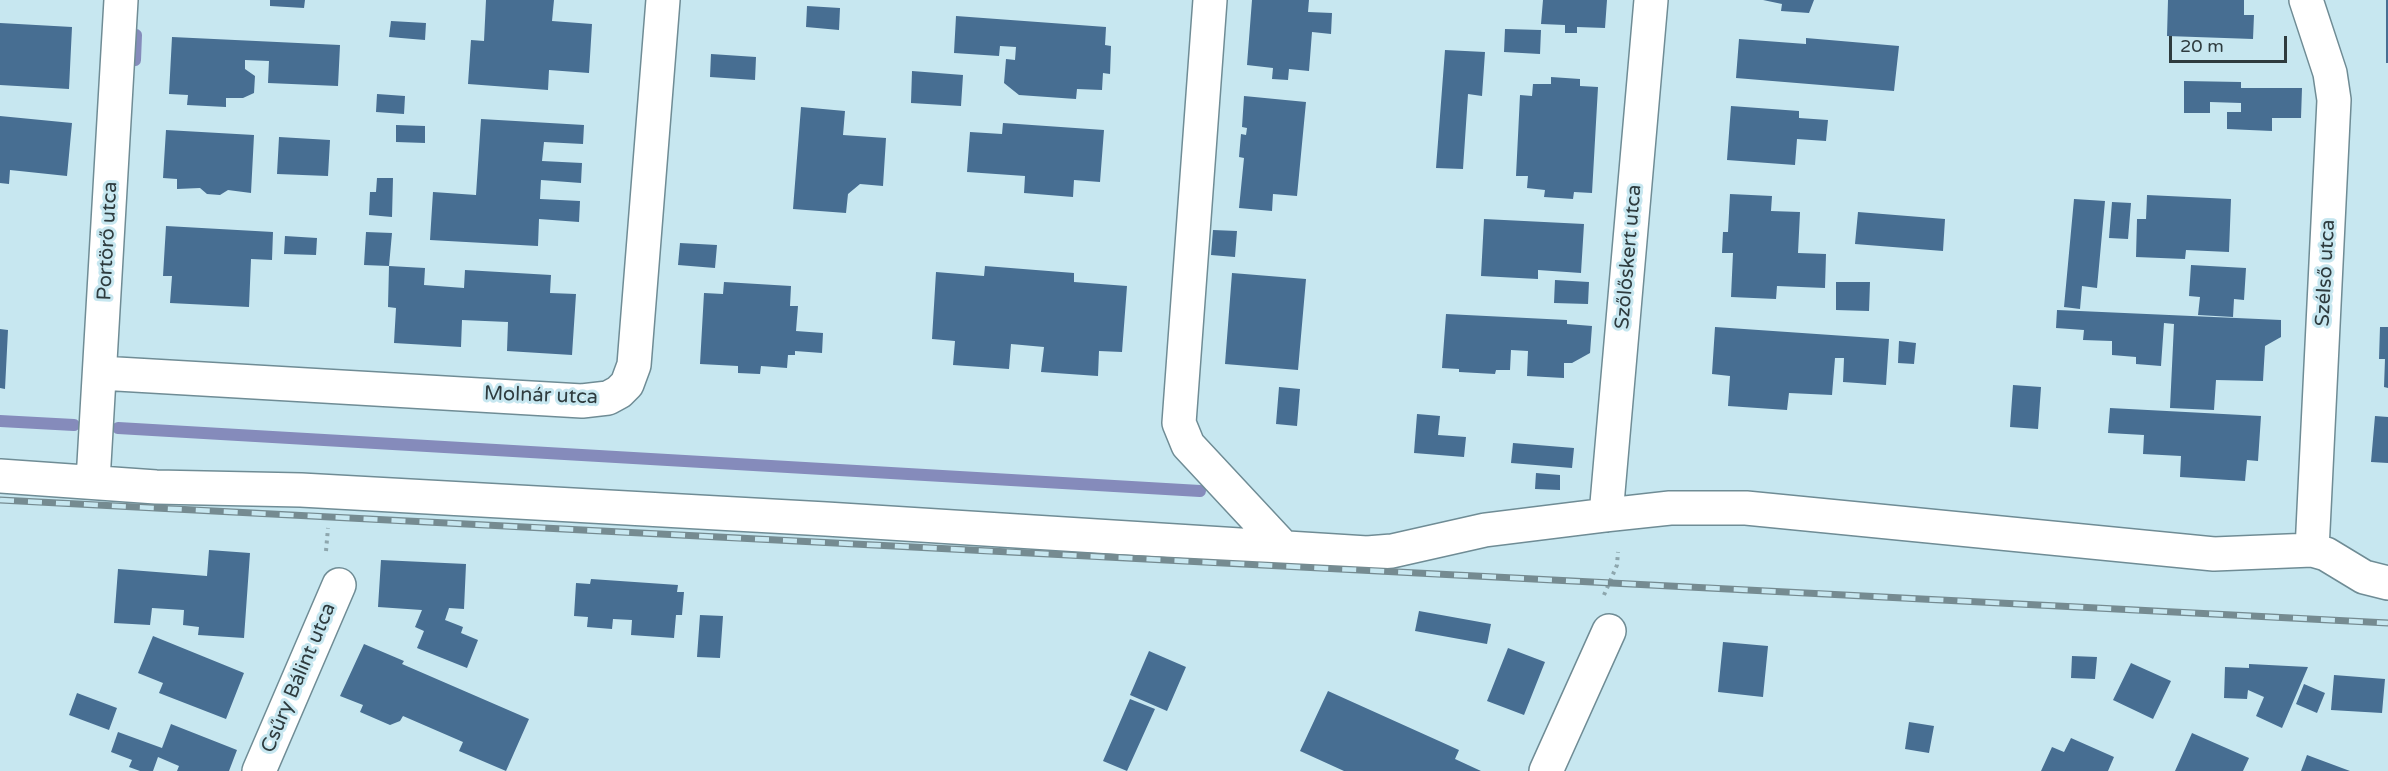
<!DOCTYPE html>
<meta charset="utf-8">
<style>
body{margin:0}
#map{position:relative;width:2388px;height:771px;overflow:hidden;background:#c7e7f0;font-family:"Varela Round",sans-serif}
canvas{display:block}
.scale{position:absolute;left:2169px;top:36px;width:118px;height:27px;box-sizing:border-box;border:3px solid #2e3b3e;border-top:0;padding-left:8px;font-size:18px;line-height:21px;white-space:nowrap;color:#2e3b3e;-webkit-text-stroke:4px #c7e7f0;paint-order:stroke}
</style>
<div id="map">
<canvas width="2388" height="771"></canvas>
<div class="scale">20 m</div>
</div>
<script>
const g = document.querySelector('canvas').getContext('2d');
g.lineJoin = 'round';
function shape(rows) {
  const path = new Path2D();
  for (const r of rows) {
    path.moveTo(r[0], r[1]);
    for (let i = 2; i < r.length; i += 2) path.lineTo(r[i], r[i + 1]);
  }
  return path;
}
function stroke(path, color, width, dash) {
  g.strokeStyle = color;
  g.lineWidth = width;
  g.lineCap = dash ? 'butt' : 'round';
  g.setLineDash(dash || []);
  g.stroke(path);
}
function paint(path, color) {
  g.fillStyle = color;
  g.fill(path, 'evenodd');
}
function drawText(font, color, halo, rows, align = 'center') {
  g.font = font + ' "Varela Round",sans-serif';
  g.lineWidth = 6;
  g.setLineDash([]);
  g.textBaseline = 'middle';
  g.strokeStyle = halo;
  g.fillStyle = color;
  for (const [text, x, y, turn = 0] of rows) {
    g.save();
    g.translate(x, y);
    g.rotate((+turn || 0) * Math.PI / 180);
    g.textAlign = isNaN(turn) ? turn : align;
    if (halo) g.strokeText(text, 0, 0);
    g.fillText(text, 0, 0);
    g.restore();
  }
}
const stream = shape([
 [135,60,136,35],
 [0,421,74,425],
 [118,428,1200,491]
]);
const building = shape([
 [270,0,305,0,304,8,270,6],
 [486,0,554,0,552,21,592,24,589,73,549,70,548,90,468,84,471,40,484,41],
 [1252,0,1309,0,1308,12,1332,13,1331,34,1312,32,1309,71,1289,69,1288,80,1272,79,1273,68,1247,65],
 [1543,0,1607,0,1605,28,1577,27,1577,33,1565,33,1565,25,1541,24],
 [1763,0,1814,0,1809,13,1781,11,1782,4],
 [2168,0,2244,0,2244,15,2254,15,2253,39,2167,36],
 [2386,0,2388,0,2388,63,2386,63],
 [807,6,840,8,839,30,806,27],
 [956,16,1106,27,1105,45,1111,46,1110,74,1103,73,1102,90,1077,89,1076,99,1019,95,1004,83,1006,59,1015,60,1016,47,1000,46,999,56,954,53],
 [391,21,426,23,425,40,389,37],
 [0,23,72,27,69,89,0,85],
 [1505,29,1541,30,1540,54,1504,52],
 [172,37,340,45,338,86,268,83,269,61,245,60,245,69,255,76,254,93,243,98,226,98,226,107,187,105,188,95,169,94],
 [1806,38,1899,46,1894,91,1736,78,1739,39,1806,44],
 [1445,50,1485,52,1482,96,1468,94,1463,169,1436,168],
 [711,54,756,57,755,80,710,77],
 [912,71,963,75,961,106,911,103],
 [1551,77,1580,79,1580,86,1598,87,1592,193,1574,192,1573,199,1544,197,1545,190,1527,188,1528,176,1516,176,1520,95,1532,96,1533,84,1551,84],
 [2184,81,2241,82,2241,88,2302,88,2301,118,2272,118,2272,131,2227,129,2227,112,2241,112,2241,103,2210,102,2210,113,2184,113],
 [377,94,405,96,404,114,376,112],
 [1244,96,1306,102,1297,196,1273,194,1272,211,1239,208,1244,158,1239,157,1241,134,1246,135,1247,128,1242,127],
 [1731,106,1799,111,1799,118,1828,120,1826,141,1797,139,1795,165,1727,160],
 [801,107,845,111,843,135,886,138,883,186,860,184,848,194,846,213,793,209],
 [0,116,72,123,67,176,10,170,9,184,0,183],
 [481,119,584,125,583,144,544,142,542,161,582,163,581,183,541,180,540,199,580,201,579,222,539,219,538,246,430,240,433,192,476,195],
 [1003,123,1104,130,1100,182,1074,180,1073,197,1024,193,1025,176,967,172,970,132,1002,134],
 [396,125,425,126,425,143,396,142],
 [166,130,254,135,251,193,228,190,220,195,207,194,200,188,177,189,177,179,163,178],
 [279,137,330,140,328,176,277,174],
 [377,178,393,178,392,217,369,215,370,192,376,192],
 [1730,194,1772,196,1771,211,1800,212,1798,253,1826,254,1825,288,1777,286,1776,299,1731,297,1733,253,1722,253,1723,232,1728,232],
 [2147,195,2231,199,2229,252,2186,250,2185,259,2136,257,2137,219,2146,219],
 [2074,199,2105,201,2097,288,2082,286,2080,309,2064,307],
 [2112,202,2131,203,2128,239,2109,238],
 [1858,212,1945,219,1943,251,1855,244],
 [1484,219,1584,224,1581,273,1538,270,1538,279,1481,276],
 [166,226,273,232,272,260,251,259,249,307,170,303,172,276,163,276],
 [1213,230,1237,231,1235,257,1211,255],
 [366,232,392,233,389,266,364,265],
 [285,236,317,238,316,255,284,254],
 [680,243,717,245,715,268,678,265],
 [2191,265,2246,268,2244,300,2234,299,2233,317,2198,315,2200,297,2189,296],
 [389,266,425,268,424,285,464,288,465,270,551,275,550,293,576,294,572,355,507,351,508,322,462,320,461,347,394,343,396,308,388,307],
 [985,266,1074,273,1074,282,1127,286,1122,352,1099,351,1098,376,1041,372,1044,347,1011,344,1009,369,953,365,955,341,932,339,936,272,984,276],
 [1232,273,1306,279,1298,370,1225,364],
 [1555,280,1589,282,1588,304,1554,303],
 [724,282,791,286,790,306,798,306,796,331,823,333,822,353,795,351,795,355,788,355,787,368,761,366,760,374,738,373,738,366,700,364,704,293,723,294],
 [1836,282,1870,282,1869,311,1836,310],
 [2057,310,2281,320,2281,337,2265,346,2263,381,2216,380,2214,410,2170,408,2174,324,2164,323,2161,366,2136,364,2136,357,2112,355,2112,341,2083,340,2084,330,2056,328],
 [1446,314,1567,320,1567,324,1592,326,1590,353,1572,363,1564,363,1564,378,1527,376,1528,351,1511,350,1510,370,1496,370,1495,374,1459,372,1459,369,1442,368],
 [1715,327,1889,339,1886,385,1843,382,1844,358,1835,358,1832,395,1789,393,1787,410,1728,406,1730,376,1712,374],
 [2380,327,2388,327,2388,388,2384,387,2385,359,2379,359],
 [0,329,8,330,5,389,0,388],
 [1899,341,1916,343,1914,364,1898,363],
 [2013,385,2041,387,2038,429,2010,427],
 [1279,387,1300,389,1297,426,1276,424],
 [2110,408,2261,416,2258,461,2247,460,2245,481,2180,477,2181,456,2143,454,2144,435,2108,433],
 [1417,414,1440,416,1438,435,1466,437,1464,457,1414,453],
 [2375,416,2388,417,2388,463,2371,462],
 [1513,443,1574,448,1572,468,1511,463],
 [1536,473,1560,475,1560,490,1535,489],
 [209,550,250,553,244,638,198,635,199,627,183,625,184,610,152,608,150,625,114,623,118,569,207,576],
 [381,560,466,564,464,609,449,608,445,620,463,627,461,633,478,640,467,668,417,648,424,631,415,627,422,610,378,607],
 [591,579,678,585,677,592,684,592,682,615,676,615,674,638,631,635,632,620,613,619,612,629,587,627,588,617,574,616,576,583,590,584],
 [1419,611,1491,624,1487,644,1415,631],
 [700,615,723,616,720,658,697,657],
 [153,636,244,673,226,719,159,693,163,683,138,673],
 [1723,642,1768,646,1763,697,1718,692],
 [364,644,404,661,402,664,529,719,506,771,459,751,463,742,403,716,400,721,390,725,360,712,363,705,340,696],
 [1508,648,1545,662,1524,715,1487,701],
 [1149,651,1186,667,1167,711,1130,695],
 [2072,656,2097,657,2095,679,2071,678],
 [2131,663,2171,681,2153,719,2113,700],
 [2249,664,2308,667,2282,728,2256,716,2264,697,2248,690,2247,699,2224,698,2225,667,2249,668],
 [2334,675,2385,679,2382,713,2331,710],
 [2304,684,2325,693,2317,713,2296,704],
 [1328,691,1459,750,1455,759,1481,771,1344,771,1300,751],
 [77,693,117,708,109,730,69,715],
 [1130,699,1155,709,1127,771,1103,761],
 [1909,722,1934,726,1929,753,1905,749],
 [171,724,237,750,229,771,177,771,179,766,158,757,153,771,140,771,129,767,132,760,111,752,118,732,162,748],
 [2192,733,2249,758,2243,771,2175,771],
 [2071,738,2114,757,2108,771,2041,771,2052,747,2064,752],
 [2307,755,2350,771,2301,771]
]);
const path = shape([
 [326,551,328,528],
 [1604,595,1617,565,1618,552]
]);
const minor = shape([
 [1210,0,1179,423,1188,445,1284,548],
 [2306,0,2330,73,2334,100,2312,550],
 [100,373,582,401,608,398,619,392,627,384,634,365,663,0],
 [0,476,156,487,301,490,826,519,1367,553,1392,551,1485,530,1606,515,1670,508,1746,508,2214,554,2312,550,2326,554,2364,577,2388,583],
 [93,481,121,0],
 [1606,515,1651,0],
 [259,771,339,585],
 [1546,771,1609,631]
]);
const rail = shape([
 [0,500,2388,623]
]);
const streetNames = [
 ["Portörő utca",108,241,-87],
 ["Szőlőskert utca",1629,257,-85],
 ["Szélső utca",2326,273,-87],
 ["Molnár utca",541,396,2],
 ["Csűry Bálint utca",299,678,-67]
];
stroke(stream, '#858bbb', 12);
paint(building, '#476e92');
stroke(minor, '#6f8c95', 36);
stroke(path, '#8da6ad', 4, [3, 4.5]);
stroke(minor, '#fff', 33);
stroke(rail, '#758b91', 7);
stroke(rail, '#c7e7f0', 4.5, [14]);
drawText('20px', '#2e3b3e', '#c7e7f0', streetNames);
</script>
